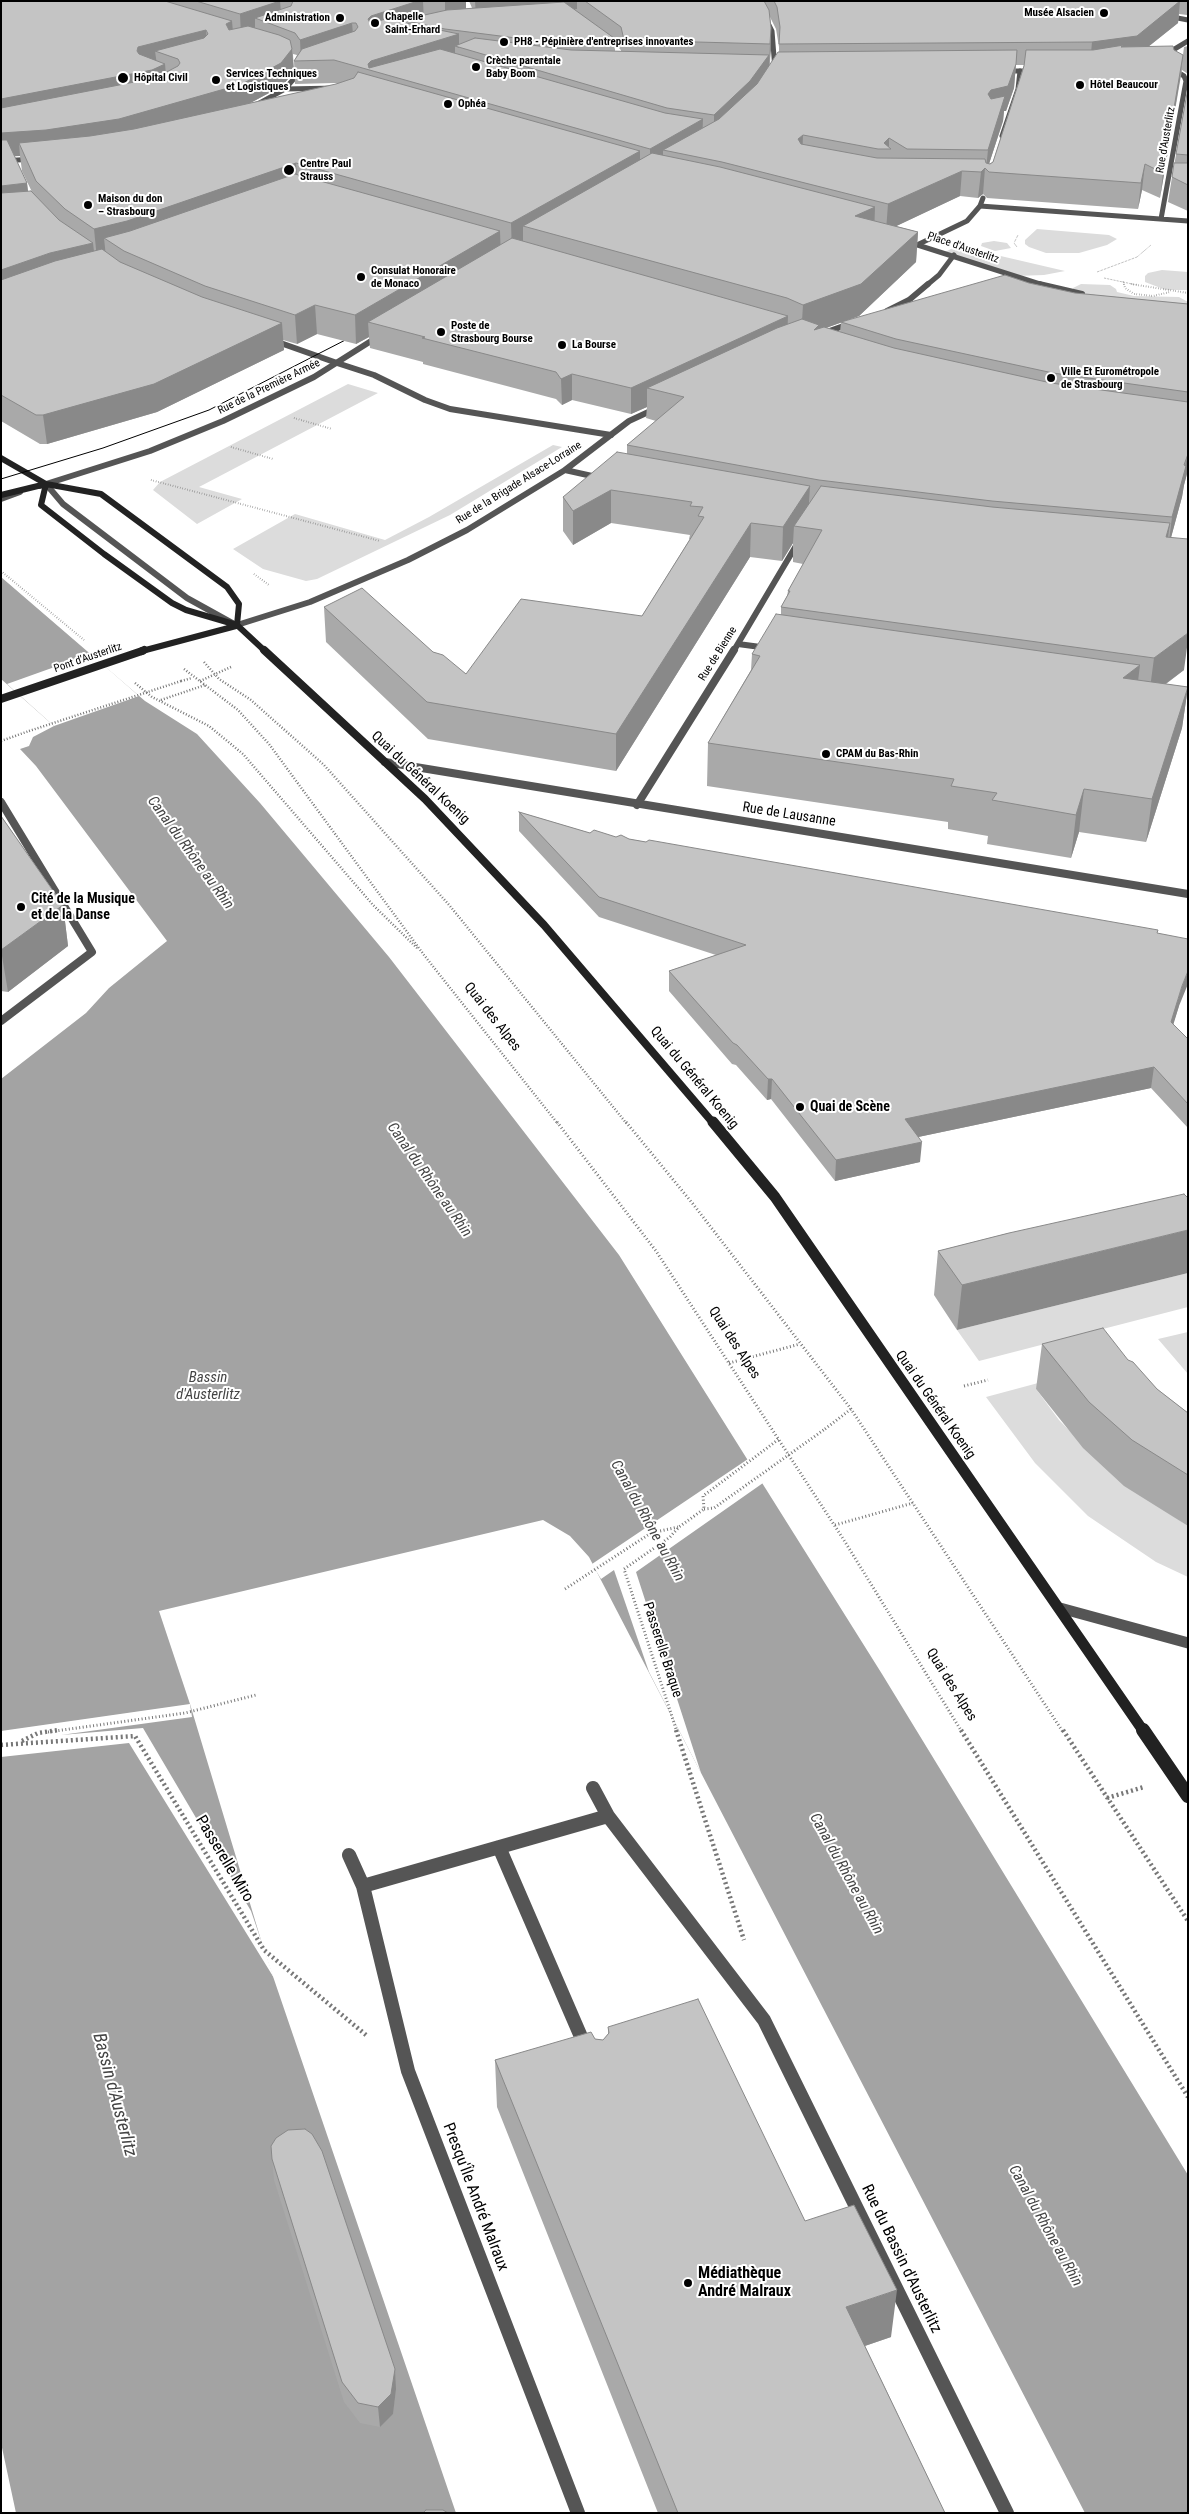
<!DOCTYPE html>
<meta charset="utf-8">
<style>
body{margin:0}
#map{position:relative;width:1189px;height:2514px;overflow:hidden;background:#fff;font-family:"Roboto Condensed",sans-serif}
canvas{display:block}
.frame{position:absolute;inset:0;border:2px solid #000;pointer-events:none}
</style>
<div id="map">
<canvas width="1189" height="2514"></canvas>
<div class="frame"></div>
</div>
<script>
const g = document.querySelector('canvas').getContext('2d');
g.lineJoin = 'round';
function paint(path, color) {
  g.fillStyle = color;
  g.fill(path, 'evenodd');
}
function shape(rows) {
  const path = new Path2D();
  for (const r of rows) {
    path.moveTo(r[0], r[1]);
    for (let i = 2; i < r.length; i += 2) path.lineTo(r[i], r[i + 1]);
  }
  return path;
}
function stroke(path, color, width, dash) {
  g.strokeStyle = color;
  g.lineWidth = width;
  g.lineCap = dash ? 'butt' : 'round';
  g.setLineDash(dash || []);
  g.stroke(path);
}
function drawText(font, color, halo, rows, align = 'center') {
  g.font = font + ' "Roboto Condensed",sans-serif';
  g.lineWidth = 4;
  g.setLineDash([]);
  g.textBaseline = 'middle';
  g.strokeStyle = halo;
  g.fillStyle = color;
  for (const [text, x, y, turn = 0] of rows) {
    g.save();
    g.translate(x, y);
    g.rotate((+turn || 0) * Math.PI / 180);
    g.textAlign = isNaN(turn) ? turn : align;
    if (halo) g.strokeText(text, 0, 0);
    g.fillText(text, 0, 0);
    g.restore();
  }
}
const green = shape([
 [1037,229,1109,235,1117,239,1107,245,1079,253,1046,253,1029,247,1025,244,1025,240],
 [994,241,1007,243,1011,248,995,251,981,246,982,243],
 [955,247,962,247,1065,271,1044,275,1015,276,945,252],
 [1162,270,1188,272,1188,290,1166,290,1145,282,1145,276,1148,273],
 [1081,284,1110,285,1116,289,1117,292,1134,296,1179,297,1188,302,1188,306,1074,293,1073,288],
 [348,384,378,393,199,487,242,499,197,524,153,490,160,482],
 [553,445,562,447,450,515,317,579,306,581,263,569,233,549,295,514,385,540,429,517],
 [1188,1273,1188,1307,979,1361,957,1330],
 [1188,1332,1188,1374,1158,1339],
 [1094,1368,1036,1389,1059,1420,1116,1478,1188,1526,1188,1577,1156,1562,1088,1516,1035,1463,986,1397]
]);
const water = shape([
 [1,577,145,701,197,734,260,803,389,957,619,1255,882,1674,1188,2175,1188,2513,1085,2513,589,1557,570,1536,543,1520,159,1611,190,1704,264,1950,456,2513,16,2513,1,2443,1,1079,86,1013,109,988,167,941,36,766,20,749,29,746,33,737,54,726,1,679]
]);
const pier = shape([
 [91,654,139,696,54,726,7,684],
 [748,1459,763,1483,636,1572,701,1773,649,1672,614,1570,601,1579,592,1564],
 [190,1704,192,1717,61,1735,143,1728,251,1911,274,1978,129,1743,1,1757,1,1731]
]);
const pathFar4 = shape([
 [1017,247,1014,243,1018,235],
 [1097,272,1137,257,1151,245],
 [1104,278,1137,285],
 [1123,281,1124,285]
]);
const pathFar3 = shape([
 [1124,284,1125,288,1134,294,1153,296,1170,292],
 [1131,284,1188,293],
 [294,418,332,429],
 [231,447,273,459],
 [151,480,380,541],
 [1,571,84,640],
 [254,574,269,585]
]);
const pathFar2 = shape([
 [204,662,219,679,251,700,324,765,450,906,627,1124],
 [184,669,238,710,269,744,424,955,558,1124],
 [181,681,192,678],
 [200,681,231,667],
 [135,683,152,697,209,726,243,754,373,905,417,948],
 [161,700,205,685],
 [1,741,29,731]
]);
const pathFar1 = shape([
 [557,1122,656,1251,842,1537,962,1732],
 [626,1122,693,1204,851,1409,1063,1732],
 [729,1363,800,1344],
 [964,1386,988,1380],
 [825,1429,851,1409],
 [835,1525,913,1503],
 [565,1589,651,1533,678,1527],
 [48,1732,185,1713,256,1695],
 [677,1732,624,1569,670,1537,679,1527,704,1509,703,1496,779,1439]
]);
const path = shape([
 [676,1730,744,1940],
 [961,1730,1188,2097],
 [1063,1730,1188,1921],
 [22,1741,38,1733,58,1730],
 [1,1745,135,1736,264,1950,366,2035],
 [1107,1798,1144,1787]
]);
const service = shape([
 [337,363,374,375,425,400,450,409,611,435],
 [39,486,46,484,63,504,187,598,234,624],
 [1,499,20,492]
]);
const pedestrianFar2 = shape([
 [980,206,1188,221],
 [1161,219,1186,81,1184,76,1174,70]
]);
const pedestrianFar1 = shape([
 [1,802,92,952,1,1021]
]);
const pedestrian = shape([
 [593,1788,608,1816],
 [499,1847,585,2046],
 [349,1855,363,1886],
 [578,2513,408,2071,363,1886,608,1816,764,2020,1007,2513]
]);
const minorFar3 = shape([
 [285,89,337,88],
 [256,105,285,89,298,74,299,68],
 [1002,136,1018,89,1020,71],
 [1,161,34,159],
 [919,244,967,221,980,206,983,198],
 [927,285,939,275,954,255]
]);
const minorFar2 = shape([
 [887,311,909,300,928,284],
 [821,334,852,323],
 [272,340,337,363],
 [565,470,601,478],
 [237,625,310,602,408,560,467,530,565,470,629,421,657,408],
 [738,644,768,648],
 [733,652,800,539]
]);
const minorFar1 = shape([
 [385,762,1188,894],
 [637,805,734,650]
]);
const minor = shape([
 [1060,1608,1188,1643]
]);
const tertiaryFar1 = shape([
 [750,1,765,17,772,31,775,70],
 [1167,16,1188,20],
 [1163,56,1188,41],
 [1002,71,1035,71],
 [905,241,1043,285]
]);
const tertiary = shape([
 [1039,284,1082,294],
 [46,484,150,451,223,421,314,377,379,336]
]);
const secondaryFar3 = shape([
 [1,458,46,484,101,494,227,587,239,604,237,625],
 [46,484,41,505,104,554,172,603,186,610,237,625,266,652],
 [1,495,46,484],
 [142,651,236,626]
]);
const secondaryFar2 = shape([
 [264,650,425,799,544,925,714,1124],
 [142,651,144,650]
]);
const secondaryFar1 = shape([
 [713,1122,775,1197,1144,1732]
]);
const secondary = shape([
 [1143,1730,1188,1796]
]);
const tram = shape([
 [1,479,103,448,209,410,357,334]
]);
const pathBridgeFar1 = shape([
 [29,731,181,681]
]);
const pathBridge = shape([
 [704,1509,714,1508,825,1429]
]);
const secondaryBridgeFar1 = shape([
 [140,652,142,651]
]);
const secondaryBridge = shape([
 [1,699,142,651]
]);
const wall = shape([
 [1,1,466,1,466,9,472,8,469,1,1188,1,1188,14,1187,15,1179,14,1178,23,1148,47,1174,50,1183,55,1184,47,1188,46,1188,74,1182,70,1160,198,1142,190,1138,209,987,198,983,194,978,198,960,196,896,226,918,232,916,262,859,316,826,328,840,332,841,322,1029,283,1075,293,1188,304,1188,470,1184,485,1182,497,1171,537,1184,670,1166,684,1188,687,1182,728,1146,842,1079,832,1071,858,987,844,988,836,948,829,948,822,707,786,708,743,751,670,752,654,781,614,781,607,787,596,788,591,803,564,793,562,793,543,782,561,750,557,616,771,428,739,326,642,324,607,433,652,466,674,642,616,690,539,689,539,690,535,611,523,573,545,563,531,563,497,627,454,627,445,656,421,646,418,647,407,631,414,572,400,562,405,556,399,423,364,423,362,370,348,369,337,356,344,317,334,297,344,283,340,284,350,157,412,47,444,40,444,1,421],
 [770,17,776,29,779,47,779,52,770,65,771,28],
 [615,45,621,50,621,51,615,51],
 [293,54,297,55,294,61,295,84,335,83,338,84,250,103,282,86,294,72],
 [1016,65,1024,65,993,162,989,164,1003,121,1004,111,1006,111,1014,88],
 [14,156,20,156,22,171,32,192,28,192,27,183],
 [1188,88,1188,211,1168,202,1172,177],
 [519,812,590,833,629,839,1158,934,1179,1006,1173,1024,1188,1039,1188,1128,1151,1088,918,1137,920,1162,835,1181,771,1099,767,1100,736,1065,732,1064,669,991,669,971,716,955,599,917,519,831],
 [1,816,63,905,68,946,8,992,1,991],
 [1009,1233,957,1330,934,1295,938,1251],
 [1042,1344,1128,1360,1157,1389,1188,1413,1188,1526,1124,1486,1083,1448,1036,1389],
 [608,2027,805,2221,891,2337,865,2346,945,2513,658,2513,497,2107,495,2060,595,2039,603,2040,608,2034],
 [272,2159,395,2369,396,2389,393,2414,380,2427,360,2423,344,2402,274,2180]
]);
const shadedWall = shape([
 [280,1,282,23,255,18,255,32,241,36,240,14],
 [418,1,423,1,424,22,402,20,402,28,372,38,368,19,371,16],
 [445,1,466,1,466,16,445,18],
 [475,1,577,1,577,9,476,16],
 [1180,1,1178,23,1134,58,1090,65,1092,42],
 [232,21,234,43,226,24],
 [352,23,354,45,301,61,300,40],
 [771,28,771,50,769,66,770,44],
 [206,30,208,53,178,59,155,51,157,65,165,64,167,87,1,123,1,99,137,51,138,47],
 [459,34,459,48,455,46,455,58,368,69,368,64,371,61],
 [292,49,294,72,282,86,243,107,121,143,19,143,20,156,1,157,1,133],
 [1017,50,1014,88,1006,111,1004,111,1003,121,987,170,986,169,988,150,988,94],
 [769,55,769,75,714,136,714,115],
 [1183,55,1180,79,1160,198,1163,173],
 [703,119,702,143,663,150,663,166,650,173,650,149],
 [803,135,802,161,798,139],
 [889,138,889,149,884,143],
 [640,151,640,179,523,226,523,246,512,253,511,223],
 [296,163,298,192,104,238,106,257,97,259,94,229],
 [1145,164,1142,190,1138,209,1141,183],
 [985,168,983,194,978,198,981,172],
 [962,171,960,196,886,231,888,204],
 [27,183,30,208,1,212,1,186],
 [875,207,874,237,855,216],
 [500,231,501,259,368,322,369,337,356,344,355,315],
 [918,232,916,262,859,316,801,337,803,305],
 [93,243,96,269,1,298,1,270,50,253],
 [315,305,317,334,297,344,295,315],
 [788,316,787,342,647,388,647,407,631,414,631,388],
 [282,323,284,350,157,412,47,444,43,415],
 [572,374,572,400,562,405,561,379],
 [1188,454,1188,470,1184,485,1182,497,1168,549,1172,517],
 [810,486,808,519,794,526,793,543,782,561,783,527],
 [611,490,611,523,573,545,573,511],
 [751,523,750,557,616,771,616,734],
 [1170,523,1165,559,1166,537],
 [1188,633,1188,640,1184,670,1149,696,1154,658],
 [1140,665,1135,706,1123,678],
 [1188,687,1182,728,1146,842,1152,799],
 [1084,789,1079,832,1071,858,1076,815],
 [63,905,68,946,8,992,1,950],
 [1188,971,1188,984,1179,1006,1168,1042,1171,1022,1182,986],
 [1154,1067,1151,1088,904,1140,905,1119],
 [768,1079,772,1079,771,1099,767,1100],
 [922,1142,920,1162,835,1181,836,1160],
 [1188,1230,1188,1273,957,1330,962,1285],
 [897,2290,891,2337,841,2354,846,2307],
 [395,2369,396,2389,393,2414,380,2427,378,2407]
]);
const building = shape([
 [1,1,165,1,232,21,226,24,229,30,248,26,279,35,290,40,292,49,281,63,242,84,119,119,46,130,1,133,1,108,155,78,178,66,180,63,178,59,155,51,204,38,208,34,206,30,138,47,137,51,139,54,165,64,152,70,1,99,1,1],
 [196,1,280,1,240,14,196,1],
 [293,1,418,1,371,16,368,19,370,23,386,19,459,34,371,61,368,64,369,68,440,49,665,113,703,119,650,149,334,60,294,61,302,49,355,31,358,27,356,23,352,23,300,40,295,33,255,18,291,6,293,1],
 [585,1,764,1,769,10,771,28,770,44,624,40,621,27,585,1],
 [774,1,1180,1,1137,36,1092,42,779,44,780,27,777,7,774,1],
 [564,2,614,38,615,46,571,45,445,29,402,20,447,10,564,2],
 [475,38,571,50,769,55,750,81,714,115,667,108,455,46,475,38],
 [1124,45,1121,47,1173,46,1174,50,1183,55,1163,173,1145,164,1141,183,989,172,985,168,981,172,962,171,888,204,722,162,663,150,719,119,757,84,778,52,1017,50,1016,64,1008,86,991,90,988,94,991,99,1005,96,988,150,907,149,889,138,884,143,891,149,878,149,803,135,798,139,801,144,877,158,985,159,986,163,990,164,993,162,1024,66,1026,50,1093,50,1124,45],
 [358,72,640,151,511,223,296,163,127,221,94,229,65,209,36,181,19,143,90,136,134,129,336,84,354,78,358,72],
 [1188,88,1188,155,1176,154,1188,88],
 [1,140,7,140,27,183,1,186,1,140],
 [652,153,720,167,875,207,855,216,918,232,861,284,803,305,787,298,523,226,652,153],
 [1174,163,1188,163,1188,185,1172,177,1174,163],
 [295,174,500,231,355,315,315,305,295,315,205,286,124,251,104,238,130,231,295,174],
 [31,191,59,220,93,243,50,253,1,270,1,193,31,191],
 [512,238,788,316,631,388,572,374,561,379,556,372,422,338,425,337,368,322,512,238],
 [102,249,120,262,202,297,282,323,154,384,43,415,36,415,1,395,1,280,55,261,102,249],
 [1005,275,1029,283,1075,293,1188,304,1188,392,1053,373,896,339,841,322,1005,275],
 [802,319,819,325,814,330,824,327,894,348,1051,383,1188,402,1188,454,1184,465,1186,466,1172,517,992,501,819,480,627,445,684,397,647,388,777,328,802,319],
 [617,452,810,486,783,527,751,523,616,734,427,702,324,607,362,588,433,652,443,655,466,674,521,599,642,616,704,517,698,516,703,507,690,506,692,502,611,490,573,511,563,497,617,452],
 [821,486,992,507,1170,523,1166,537,1188,539,1188,633,1154,658,781,607,790,591,788,591,822,530,794,526,821,486],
 [776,614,1140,665,1123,678,1188,687,1152,799,1084,789,1076,815,992,800,997,793,951,786,954,779,708,743,760,656,752,654,776,614],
 [519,812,590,833,594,830,616,837,621,835,629,839,646,842,649,840,1158,930,1157,933,1188,939,1188,971,1182,986,1171,1022,1188,1039,1188,1104,1154,1067,905,1119,922,1142,836,1160,772,1079,768,1079,737,1045,733,1043,669,971,746,945,599,897,519,812],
 [1,816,63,905,1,950,1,816],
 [1184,1194,1188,1198,1188,1230,962,1285,938,1251,1009,1233,1184,1194],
 [1103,1328,1128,1360,1133,1362,1157,1389,1188,1413,1188,1475,1132,1440,1089,1402,1042,1344,1103,1328],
 [698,1999,805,2221,854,2205,897,2290,846,2307,945,2513,678,2513,495,2060,591,2032,595,2039,603,2040,609,2033,608,2027,698,1999],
 [305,2129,312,2134,322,2151,395,2369,391,2394,378,2407,358,2403,342,2382,272,2159,271,2146,276,2138,288,2130,305,2129],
 [426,2510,443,2510,448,2513,423,2513,426,2510]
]);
const markers = [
 [1104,13,5,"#000"],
 [340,18,5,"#000"],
 [375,23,5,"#000"],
 [504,42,5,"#000"],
 [476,67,5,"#000"],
 [123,78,6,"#000"],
 [216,80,5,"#000"],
 [1080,85,5,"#000"],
 [448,104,5,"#000"],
 [289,170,6,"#000"],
 [88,205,5,"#000"],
 [361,277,5,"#000"],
 [441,332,5,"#000"],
 [562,345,5,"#000"],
 [1051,378,5,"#000"],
 [826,754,5,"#000"],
 [21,907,5,"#000"],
 [800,1107,5,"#000"],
 [688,2283,5,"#000"]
];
const farPoinames = [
 ["Musée Alsacien",1094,13,"right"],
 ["Chapelle",385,17],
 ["Saint-Erhard",385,30],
 ["Administration",330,18,"right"],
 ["PH8 - Pépinière d'entreprises innovantes",514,42],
 ["Crèche parentale",486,61],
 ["Baby Boom",486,74],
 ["Services Techniques",226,74],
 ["et Logistiques",226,87],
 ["Hôpital Civil",134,78],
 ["Hôtel Beaucour",1090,85],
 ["Ophéa",458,104],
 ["Centre Paul",300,164],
 ["Strauss",300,177],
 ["Maison du don",98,199],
 ["– Strasbourg",98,212],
 ["Consulat Honoraire",371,271],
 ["de Monaco",371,284],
 ["Poste de",451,326],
 ["Strasbourg Bourse",451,339],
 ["La Bourse",572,345],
 ["Ville Et Eurométropole",1061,372],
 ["de Strasbourg",1061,385],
 ["CPAM du Bas-Rhin",836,754]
];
const farStreetnames = [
 ["Rue d'Austerlitz",1166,140,-80],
 ["Place d'Austerlitz",963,248,19],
 ["Rue de la Première Armée",269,387,-26],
 ["Rue de la Brigade Alsace-Lorraine",519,483,-32],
 ["Rue de Bienne",718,654,-58],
 ["Pont d'Austerlitz",88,658,-19]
];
const streetNames = [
 ["Quai du Général Koenig",420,778,43],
 ["Rue de Lausanne",789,815,9],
 ["Quai des Alpes",492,1017,52],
 ["Quai du Général Koenig",694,1078,50],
 ["Quai des Alpes",734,1343,57],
 ["Quai du Général Koenig",935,1405,55],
 ["Passerelle Braque",662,1650,72],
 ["Quai des Alpes",951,1685,58]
];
const poiNames = [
 ["Cité de la Musique",31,899],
 ["et de la Danse",31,915],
 ["Quai de Scène",810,1107]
];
const waterNames = [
 ["Canal du Rhône au Rhin",190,853,54],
 ["Canal du Rhône au Rhin",429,1180,55],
 ["Bassin",208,1378],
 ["d'Austerlitz",208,1395],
 ["Canal du Rhône au Rhin",647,1521,61],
 ["Canal du Rhône au Rhin",846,1874,61],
 ["Canal du Rhône au Rhin",1045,2226,61]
];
const nearStreetnames = [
 ["Passerelle Miro",224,1859,59],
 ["Presqu'Île André Malraux",475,2197,69],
 ["Rue du Bassin d'Austerlitz",901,2259,64]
];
const nearPoinames = [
 ["Médiathèque",698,2274],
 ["André Malraux",698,2292]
];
const nearWaternames = [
 ["Bassin d'Austerlitz",114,2095,75]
];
paint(green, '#dcdcdc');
paint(water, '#a3a3a3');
paint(pier, '#fff');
stroke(pathFar4, '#777', 1, [0.5, 1]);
stroke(pathFar3, '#777', 2, [0.5, 2]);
stroke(pathFar2, '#777', 2.5, [1, 2]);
stroke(pathFar1, '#777', 3, [1, 2.5]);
stroke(path, '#777', 4.5, [2, 3]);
stroke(service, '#555', 6);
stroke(pedestrianFar2, '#555', 5);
stroke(pedestrianFar1, '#555', 8);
stroke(pedestrian, '#555', 14);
stroke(minorFar3, '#555', 5);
stroke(minorFar2, '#555', 6);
stroke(minorFar1, '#555', 8);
stroke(minor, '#555', 11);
stroke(tertiaryFar1, '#555', 5);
stroke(tertiary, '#555', 6);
stroke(secondaryFar3, '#222', 6);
stroke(secondaryFar2, '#222', 8);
stroke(secondaryFar1, '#222', 11);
stroke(secondary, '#222', 14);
stroke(tram, '#000', 1);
stroke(pathBridgeFar1, '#777', 2.5, [1, 2]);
stroke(pathBridge, '#777', 3, [1, 2.5]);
stroke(secondaryBridgeFar1, '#222', 6);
stroke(secondaryBridge, '#222', 8);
paint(wall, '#a9a9a9');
paint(shadedWall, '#898989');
paint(building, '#c4c4c4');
stroke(building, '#898989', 1);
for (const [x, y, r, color] of markers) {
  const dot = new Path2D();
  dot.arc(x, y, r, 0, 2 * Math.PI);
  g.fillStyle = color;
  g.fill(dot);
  stroke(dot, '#fff', 2);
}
drawText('bold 11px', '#000', '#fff', farPoinames, 'left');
drawText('11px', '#000', '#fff', farStreetnames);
drawText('14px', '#000', '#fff', streetNames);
drawText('bold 14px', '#000', '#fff', poiNames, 'left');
drawText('italic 15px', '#444', '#fff', waterNames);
drawText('16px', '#000', '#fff', nearStreetnames);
drawText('bold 16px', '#000', '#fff', nearPoinames, 'left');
drawText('italic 18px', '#444', '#fff', nearWaternames);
</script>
